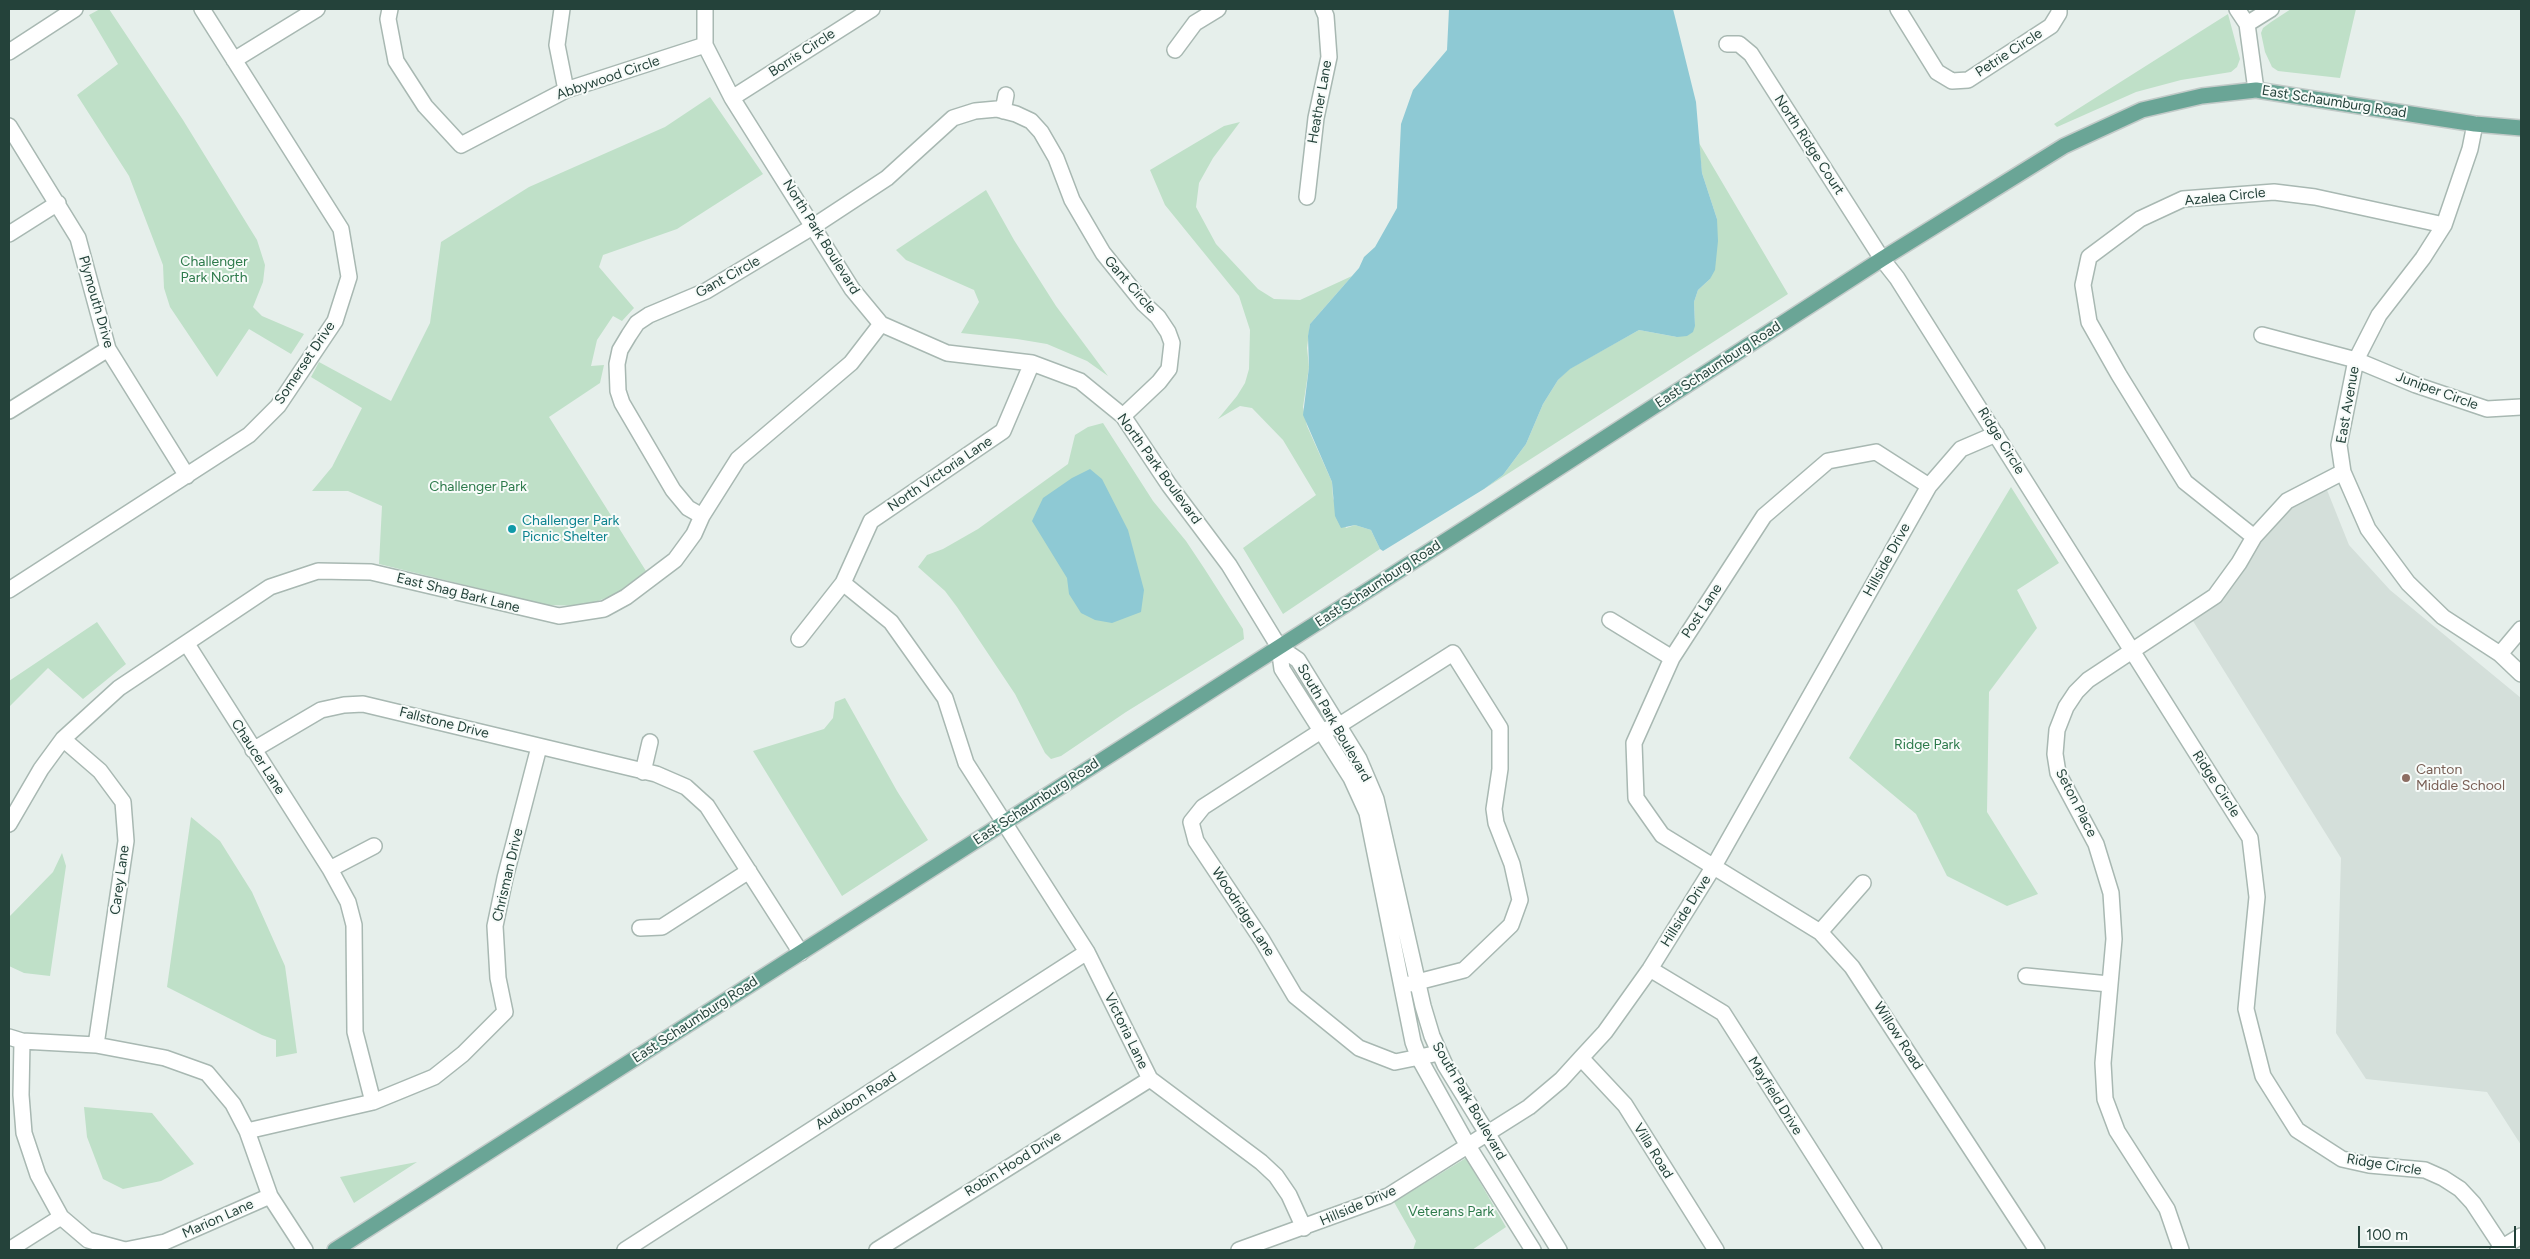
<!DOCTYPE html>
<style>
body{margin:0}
#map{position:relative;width:2530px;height:1259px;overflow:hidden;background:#e6efeb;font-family:Figtree,sans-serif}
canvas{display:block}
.frame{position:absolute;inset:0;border:10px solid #24423a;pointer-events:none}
.scale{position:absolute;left:2358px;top:1226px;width:158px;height:22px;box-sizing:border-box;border:2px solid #24423a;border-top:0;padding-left:6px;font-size:15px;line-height:18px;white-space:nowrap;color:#24423a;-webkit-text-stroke:4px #f7fbf9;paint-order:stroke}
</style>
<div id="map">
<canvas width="2530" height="1259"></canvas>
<div class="frame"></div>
<div class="scale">100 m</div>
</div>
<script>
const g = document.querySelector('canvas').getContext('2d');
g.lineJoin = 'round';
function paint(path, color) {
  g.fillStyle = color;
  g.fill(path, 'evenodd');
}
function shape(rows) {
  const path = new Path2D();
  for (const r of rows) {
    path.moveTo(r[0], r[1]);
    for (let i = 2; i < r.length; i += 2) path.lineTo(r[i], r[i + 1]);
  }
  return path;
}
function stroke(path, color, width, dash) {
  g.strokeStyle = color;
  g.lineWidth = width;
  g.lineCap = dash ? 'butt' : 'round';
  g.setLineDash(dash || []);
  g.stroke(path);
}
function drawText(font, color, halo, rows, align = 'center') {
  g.font = font + ' Figtree,sans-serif';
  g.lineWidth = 4;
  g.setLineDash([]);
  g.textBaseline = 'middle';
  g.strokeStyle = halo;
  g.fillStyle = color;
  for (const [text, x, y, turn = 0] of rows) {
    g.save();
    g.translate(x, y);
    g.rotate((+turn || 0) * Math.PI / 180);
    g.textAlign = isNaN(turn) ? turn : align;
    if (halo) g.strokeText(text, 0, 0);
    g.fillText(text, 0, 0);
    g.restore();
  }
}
const built = shape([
 [2327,490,2349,545,2390,590,2521,698,2521,1145,2487,1092,2366,1079,2336,1033,2341,858,2193,621,2225,593,2264,533,2282,513,2309,495]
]);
const green = shape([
 [100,9,109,9,183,120,257,240,265,265,263,282,253,307,262,316,304,334,291,354,249,329,217,377,170,307,164,288,163,265,129,176,77,95,118,64,89,15],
 [2291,9,2356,9,2340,78,2278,71,2272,67,2265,52,2261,33,2263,28,2271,22],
 [2228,14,2240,59,2237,67,2231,72,2181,80,2136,92,2057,127,2054,124],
 [710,97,763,174,677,229,603,255,599,267,634,308,622,321,613,316,597,340,591,366,604,365,600,383,549,417,646,571,616,594,585,606,547,605,379,564,382,506,348,491,312,491,332,467,362,408,311,377,319,362,391,401,430,323,441,242,529,187,665,127],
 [1240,122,1213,158,1199,183,1196,207,1216,244,1258,289,1274,299,1300,300,1352,276,1310,324,1307,348,1309,367,1303,407,1307,426,1332,482,1333,498,1346,528,1355,525,1371,530,1380,549,1283,614,1243,548,1316,495,1283,440,1252,408,1240,406,1218,419,1237,396,1245,383,1249,369,1250,330,1239,296,1165,205,1150,170,1224,126],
 [1699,143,1788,294,1484,489,1503,475,1526,444,1543,404,1558,380,1569,369,1639,330,1677,337,1695,326,1694,302,1698,290,1710,279,1717,219,1702,173],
 [986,190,1014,240,1056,306,1108,376,1087,361,1047,344,1017,339,961,333,979,302,974,290,906,260,896,250],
 [1103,423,1153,501,1186,541,1204,568,1243,629,1244,639,1126,712,1061,756,1051,759,1045,753,1015,694,957,607,945,591,918,567,927,555,943,549,978,529,1068,464,1075,435,1088,427],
 [2011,487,2059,563,2017,590,2037,628,1989,692,1987,812,2038,894,2007,906,1947,876,1916,814,1849,758],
 [97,622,126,664,83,699,48,668,9,707,9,681],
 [845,698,897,791,928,840,842,896,753,751,824,729,833,718,835,702],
 [191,817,220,841,252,892,285,966,297,1053,276,1057,276,1040,262,1035,167,987],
 [62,853,66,866,50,976,24,973,9,966,9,917,53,872],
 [84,1107,152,1113,194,1164,161,1181,123,1189,103,1179,87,1137],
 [1466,1158,1506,1227,1472,1250,1413,1250,1416,1241,1394,1202],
 [417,1162,354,1203,340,1177,380,1169]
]);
const water = shape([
 [1449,9,1673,9,1696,102,1702,173,1717,219,1718,241,1715,270,1710,279,1698,290,1694,302,1695,326,1693,332,1687,336,1677,337,1639,330,1570,369,1558,380,1543,404,1526,444,1503,475,1484,489,1383,551,1380,549,1371,530,1355,525,1341,528,1335,516,1332,482,1303,415,1309,367,1308,336,1310,324,1359,268,1364,257,1375,247,1397,208,1401,124,1413,90,1447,50],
 [1090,469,1102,479,1128,530,1144,590,1141,612,1112,623,1095,620,1081,613,1069,594,1067,578,1032,521,1043,498,1072,478]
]);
const minor = shape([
 [390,9,388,19,396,61,425,106,461,145,566,90,705,45],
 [562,9,557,45,566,90],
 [705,9,705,45,732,98,852,289,881,324,947,353,1032,363,1080,381,1123,416,1169,485,1229,565,1279,647,1298,660,1359,759,1376,799,1423,1006,1432,1036,1445,1065,1559,1250],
 [1898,9,1937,72,1952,81,1968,80,2051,26,2059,13,2059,9],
 [2237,9,2247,24],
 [1727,44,1739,44,1751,54,1882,259,1897,278,2250,838,2257,897,2246,1009,2263,1076,2297,1130,2342,1159,2369,1165,2425,1170,2443,1178,2460,1189,2473,1203,2504,1250],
 [1175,50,1195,23,1218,9],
 [9,52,75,9],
 [234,60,317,9],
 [2256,90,2247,24,2271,9],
 [732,98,872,9],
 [1003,111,1006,95],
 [2475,124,2470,149,2444,225,2423,258,2379,315,2356,360,2339,445,2343,472,2368,529,2408,583,2443,617,2500,654,2521,674],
 [9,126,78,238,108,349,187,476],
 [1307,197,1316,118,1329,57,1326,16,1323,9],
 [9,234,58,203],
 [2262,335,2356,360,2416,385,2487,409,2521,407],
 [9,411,108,349],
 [1929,486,1876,452,1828,461,1764,516,1672,658,1634,743,1636,798,1662,835,1820,932,1852,967,2037,1250],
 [702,516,688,508,673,490,622,403,618,391,617,364,620,350,629,335,637,323,649,315,706,291,814,226,887,178,953,118,975,111,997,109,1016,114,1031,121,1041,132,1056,158,1072,200,1103,253,1144,304,1158,317,1168,332,1172,343,1169,369,1159,382,1123,416],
 [2254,537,2185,482,2119,375,2089,322,2083,285,2089,257,2140,219,2183,199,2274,192,2315,197,2444,225],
 [843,583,891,622,945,698,966,763,1087,952,1150,1079,1261,1162,1276,1176,1289,1195,1304,1228],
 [9,590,249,435,278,406,335,321,349,277,341,229,202,9],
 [1610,620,1672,658],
 [799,639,843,583,871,521,1003,431,1032,363],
 [187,644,330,869,348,902,354,925,355,1032,373,1102],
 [1279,647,1282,669,1351,778,1367,813,1413,1042,1419,1058,1468,1146,1533,1250],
 [2500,654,2521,629],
 [63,739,100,771,123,802,126,841,96,1045],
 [253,750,321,710,344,705,363,704,656,774,686,787,707,806,801,953],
 [643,772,650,742],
 [9,824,41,769,63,739,119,688,270,587,318,571,371,572,559,616,604,609,626,597,675,560,694,534,702,516,738,459,851,363,881,324],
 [330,869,374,846],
 [640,928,662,927,749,871],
 [1820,932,1863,883],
 [1650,969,1723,1013,1874,1250],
 [2026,976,2109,984],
 [1402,986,1464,970,1511,925,1520,900,1512,864,1496,823,1494,809,1500,769,1500,728,1453,653,1338,726,1321,731,1203,807,1191,822,1196,841,1262,940,1295,996,1359,1048,1395,1062,1439,1053],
 [9,1037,22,1041,96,1045,165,1058,207,1073,233,1104,247,1131,270,1196,305,1250],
 [22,1041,21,1095,24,1133,38,1175,61,1217,88,1240,125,1250,165,1242,270,1196],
 [1581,1058,1625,1105,1716,1250],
 [247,1131,373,1102,434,1077,463,1054,505,1012,498,978,495,926,505,878,539,747],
 [9,1250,61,1217],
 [625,1250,1087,952],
 [877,1250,1150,1079],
 [1239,1250,1388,1196,1529,1107,1561,1080,1581,1058,1605,1032,1650,969,1714,866,1929,486,1961,449,1996,434],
 [2181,1250,2167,1209,2117,1131,2105,1099,2103,1063,2114,939,2111,893,2096,844,2058,773,2055,754,2057,730,2066,707,2076,692,2088,680,2215,596,2239,563,2254,537,2287,501,2343,472],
 [2498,1250,2521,1236]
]);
const major = shape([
 [335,1250,1475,522,1882,259,2064,146,2142,110,2202,96,2256,90,2475,124,2521,128]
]);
const markers = [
 [512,529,5,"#0f9aa8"],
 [2406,778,5,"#8d6e63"]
];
const streetNames = [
 ["Borris Circle",802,53,-33],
 ["Petrie Circle",2009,53,-33],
 ["Abbywood Circle",608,78,-19],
 ["Heather Lane",1320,102,-80],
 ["East Schaumburg Road",2334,102,9],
 ["North Ridge Court",1809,145,57],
 ["Azalea Circle",2225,197,-6],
 ["North Park Boulevard",821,237,58],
 ["Gant Circle",728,277,-29],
 ["Gant Circle",1130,285,49],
 ["Plymouth Drive",96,302,74],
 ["Somerset Drive",305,363,-56],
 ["East Schaumburg Road",1718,365,-33],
 ["Juniper Circle",2437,391,20],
 ["East Avenue",2348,405,-80],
 ["Ridge Circle",2001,441,58],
 ["North Park Boulevard",1159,469,54],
 ["North Victoria Lane",940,474,-34],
 ["Hillside Drive",1887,560,-61],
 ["East Schaumburg Road",1378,584,-33],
 ["East Shag Bark Lane",458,593,14],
 ["Post Lane",1702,611,-57],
 ["Fallstone Drive",444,723,14],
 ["South Park Boulevard",1334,723,60],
 ["Chaucer Lane",258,757,57],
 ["Ridge Circle",2216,784,57],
 ["East Schaumburg Road",1036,802,-33],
 ["Seton Place",2076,803,63],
 ["Chrisman Drive",508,875,-77],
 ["Carey Lane",120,880,-82],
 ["Hillside Drive",1686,911,-58],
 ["Woodridge Lane",1243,912,57],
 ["East Schaumburg Road",695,1020,-33],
 ["Victoria Lane",1126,1031,64],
 ["Willow Road",1898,1036,57],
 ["Mayfield Drive",1775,1096,58],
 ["Audubon Road",856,1101,-33],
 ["South Park Boulevard",1469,1101,60],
 ["Villa Road",1653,1151,58],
 ["Robin Hood Drive",1013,1164,-32],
 ["Ridge Circle",2384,1165,9],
 ["Hillside Drive",1358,1206,-23],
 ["Marion Lane",218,1219,-24]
];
const parkNames = [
 ["Challenger",214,262],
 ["Park North",214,278],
 ["Challenger Park",478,487],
 ["Ridge Park",1927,745],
 ["Veterans Park",1451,1212]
];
const cultureNames = [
 ["Challenger Park",522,521],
 ["Picnic Shelter",522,537]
];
const educationNames = [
 ["Canton",2416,770],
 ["Middle School",2416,786]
];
paint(built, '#d4dfda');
paint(green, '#bfe0c8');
paint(water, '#8ec9d4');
stroke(minor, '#a8b8b2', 18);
stroke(major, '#c2cac8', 18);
stroke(minor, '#fff', 15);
stroke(major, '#6aa596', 15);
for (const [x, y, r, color] of markers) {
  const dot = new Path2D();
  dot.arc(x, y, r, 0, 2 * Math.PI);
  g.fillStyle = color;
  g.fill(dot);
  stroke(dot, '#f7fbf9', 2);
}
drawText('14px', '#24423a', '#f7fbf9', streetNames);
drawText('14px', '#2d7a4b', '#f7fbf9', parkNames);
drawText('14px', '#0d838f', '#f7fbf9', cultureNames, 'left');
drawText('14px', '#785e54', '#f7fbf9', educationNames, 'left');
</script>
